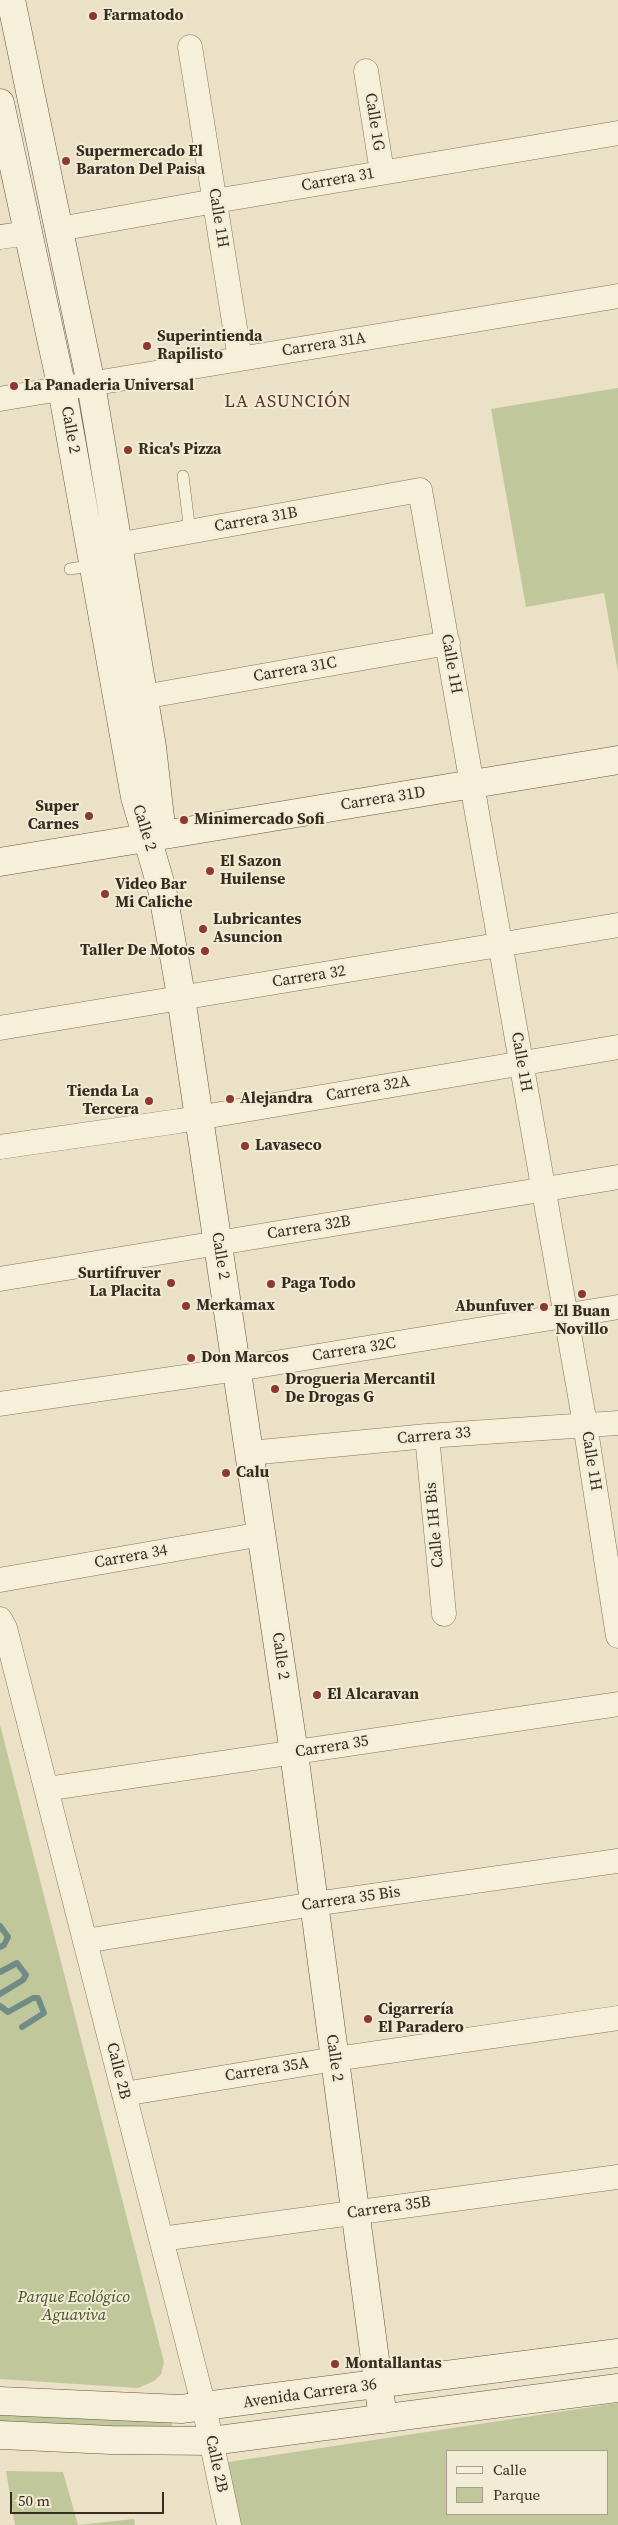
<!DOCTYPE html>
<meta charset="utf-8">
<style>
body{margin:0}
#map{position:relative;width:618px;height:2525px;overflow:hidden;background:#eae1c6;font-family:"Source Serif 4",serif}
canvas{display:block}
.legend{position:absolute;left:446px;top:2450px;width:162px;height:65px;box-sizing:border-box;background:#f2ebd5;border:1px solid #a79f8d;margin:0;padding:6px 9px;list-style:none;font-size:15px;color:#362c20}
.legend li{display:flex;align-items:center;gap:10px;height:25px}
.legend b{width:25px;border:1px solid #a79f8d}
.scale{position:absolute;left:10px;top:2492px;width:154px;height:22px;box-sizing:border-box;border:2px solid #362c20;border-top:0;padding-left:6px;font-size:15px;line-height:18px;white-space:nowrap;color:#362c20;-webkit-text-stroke:4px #f2ebd5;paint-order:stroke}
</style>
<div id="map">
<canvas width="618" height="2525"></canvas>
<ul class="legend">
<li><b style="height:6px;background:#f6efd9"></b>Calle</li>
<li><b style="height:14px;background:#c0c79b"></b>Parque</li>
</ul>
<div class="scale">50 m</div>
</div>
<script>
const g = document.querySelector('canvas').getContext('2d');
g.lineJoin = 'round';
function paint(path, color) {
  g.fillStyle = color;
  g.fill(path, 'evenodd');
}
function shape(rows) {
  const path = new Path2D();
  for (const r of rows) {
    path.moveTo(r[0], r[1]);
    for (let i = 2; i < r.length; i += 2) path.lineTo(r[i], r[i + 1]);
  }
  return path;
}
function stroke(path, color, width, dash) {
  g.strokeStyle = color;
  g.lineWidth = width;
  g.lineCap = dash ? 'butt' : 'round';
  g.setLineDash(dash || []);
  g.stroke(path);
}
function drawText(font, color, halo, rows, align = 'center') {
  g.font = font + ' "Source Serif 4",serif';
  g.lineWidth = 4;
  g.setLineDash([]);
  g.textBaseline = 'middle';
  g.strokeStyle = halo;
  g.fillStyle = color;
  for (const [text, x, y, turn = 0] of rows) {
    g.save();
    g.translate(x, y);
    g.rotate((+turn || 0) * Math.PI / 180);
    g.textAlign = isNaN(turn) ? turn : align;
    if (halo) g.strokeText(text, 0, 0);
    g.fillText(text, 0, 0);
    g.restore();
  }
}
const green = shape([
 [618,388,618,672,604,593,526,607,491,409],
 [0,1725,164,2362,161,2374,154,2381,138,2388,0,2379],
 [618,2403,618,2525,238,2525,222,2463],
 [447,2451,607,2451,607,2514,447,2514],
 [0,2412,172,2418,172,2431,0,2426],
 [6,2471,63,2472,78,2525,134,2519,135,2525,15,2525]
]);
const stream = shape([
 [0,1926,8,1937,4,1945,0,1947],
 [0,1972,17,1963,26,1975,23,1980,0,1994],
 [0,2006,8,2012,33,1998,38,1998,44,2013,22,2027]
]);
const lane = shape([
 [183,476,190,532],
 [70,569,94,565]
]);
const street = shape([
 [190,47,240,359],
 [366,71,382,172],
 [59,229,215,201,618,133],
 [0,237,28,233],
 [0,399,618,296],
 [100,548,420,490,585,1424,618,1636],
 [143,697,448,643],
 [0,1028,618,925],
 [0,1147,179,1121,618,1047],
 [0,1279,618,1177],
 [0,1404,238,1369,618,1307],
 [427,1436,444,1614],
 [250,1453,427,1436,618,1423],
 [0,1580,262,1534],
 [0,1619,5,1628,204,2407,229,2525],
 [46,1789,618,1704],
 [85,1941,314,1904,618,1861],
 [124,2094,335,2059,618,2018],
 [161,2239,618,2177]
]);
const secondary = shape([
 [11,0,91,384,152,747,162,835],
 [0,103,62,389,135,797,162,889,179,984,294,1753,383,2419],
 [0,862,618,760],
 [0,2401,181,2409,618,2353],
 [0,2435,111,2440,211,2441,618,2388]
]);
const markers = [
 [93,16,5,"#8e3733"],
 [66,161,5,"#8e3733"],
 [147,346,5,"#8e3733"],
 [14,386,5,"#8e3733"],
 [128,450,5,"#8e3733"],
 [89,816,5,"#8e3733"],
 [184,820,5,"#8e3733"],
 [210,871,5,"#8e3733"],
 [105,894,5,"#8e3733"],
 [203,929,5,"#8e3733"],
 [205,951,5,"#8e3733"],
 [230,1099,5,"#8e3733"],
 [149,1101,5,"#8e3733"],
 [245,1146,5,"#8e3733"],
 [171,1283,5,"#8e3733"],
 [271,1284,5,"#8e3733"],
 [582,1294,5,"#8e3733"],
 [186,1306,5,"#8e3733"],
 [544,1307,5,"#8e3733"],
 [191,1358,5,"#8e3733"],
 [275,1389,5,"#8e3733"],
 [226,1473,5,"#8e3733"],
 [317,1695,5,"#8e3733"],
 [368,2019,5,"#8e3733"],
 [335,2364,5,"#8e3733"]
];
const poiNames = [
 ["Farmatodo",103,16],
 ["Supermercado El",76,152],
 ["Baraton Del Paisa",76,170],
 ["Superintienda",157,337],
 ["Rapilisto",157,355],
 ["La Panaderia Universal",24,386],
 ["Rica's Pizza",138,450],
 ["Super",79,807,"right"],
 ["Carnes",79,825,"right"],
 ["Minimercado Sofi",194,820],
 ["El Sazon",220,862],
 ["Huilense",220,880],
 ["Video Bar",115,885],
 ["Mi Caliche",115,903],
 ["Lubricantes",213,920],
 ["Asuncion",213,938],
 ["Taller De Motos",195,951,"right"],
 ["Tienda La",139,1092,"right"],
 ["Tercera",139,1110,"right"],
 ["Alejandra",240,1099],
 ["Lavaseco",255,1146],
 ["Surtifruver",161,1274,"right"],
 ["La Placita",161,1292,"right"],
 ["Paga Todo",281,1284],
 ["Merkamax",196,1306],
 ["Abunfuver",534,1307,"right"],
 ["El Buan",582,1312,"center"],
 ["Novillo",582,1330,"center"],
 ["Don Marcos",201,1358],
 ["Drogueria Mercantil",285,1380],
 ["De Drogas G",285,1398],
 ["Calu",236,1473],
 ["El Alcaravan",327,1695],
 ["Cigarrería",378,2010],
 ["El Paradero",378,2028],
 ["Montallantas",345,2364]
];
const streetNames = [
 ["Calle 1G",374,122,81],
 ["Carrera 31",338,180,-10],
 ["Calle 1H",218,218,81],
 ["Carrera 31A",324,345,-9],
 ["Calle 2",70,430,80],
 ["Carrera 31B",256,520,-10],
 ["Calle 1H",451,664,80],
 ["Carrera 31C",295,670,-10],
 ["Carrera 31D",383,799,-9],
 ["Calle 2",144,828,73],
 ["Carrera 32",309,977,-9],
 ["Calle 1H",521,1062,80],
 ["Carrera 32A",368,1089,-10],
 ["Carrera 32B",309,1228,-9],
 ["Calle 2",220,1256,81],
 ["Carrera 32C",354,1350,-9],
 ["Carrera 33",434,1436,-5],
 ["Calle 1H",591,1461,81],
 ["Calle 1H Bis",435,1525,-95],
 ["Carrera 34",131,1557,-10],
 ["Calle 2",280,1656,82],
 ["Carrera 35",332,1747,-9],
 ["Carrera 35 Bis",351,1899,-8],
 ["Calle 2",334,2058,82],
 ["Carrera 35A",267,2070,-9],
 ["Calle 2B",118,2071,76],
 ["Carrera 35B",389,2208,-8],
 ["Avenida Carrera 36",310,2394,-8],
 ["Calle 2B",216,2464,78]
];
const parkNames = [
 ["Parque Ecológico",74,2298],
 ["Aguaviva",74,2316]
];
const neighbourhoodNames = [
 ["LA ASUNCIÓN",288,402]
];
paint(green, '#c0c79b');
stroke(stream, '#6f8c86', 6);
stroke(lane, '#84745e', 12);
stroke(street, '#84745e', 25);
stroke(secondary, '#665541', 29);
stroke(lane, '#f6efd9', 11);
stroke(street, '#f6efd9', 24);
stroke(secondary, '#f6efd9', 28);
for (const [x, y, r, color] of markers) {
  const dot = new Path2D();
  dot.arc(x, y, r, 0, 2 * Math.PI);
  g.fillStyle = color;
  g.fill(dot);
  stroke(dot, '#f2ebd5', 2);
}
drawText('bold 16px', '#362c20', '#f2ebd5', poiNames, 'left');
drawText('16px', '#362c20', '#f2ebd5', streetNames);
drawText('italic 16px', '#445028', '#f2ebd5', parkNames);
g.letterSpacing = '1px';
drawText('18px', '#5e3323', '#f2ebd5', neighbourhoodNames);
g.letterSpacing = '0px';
</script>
